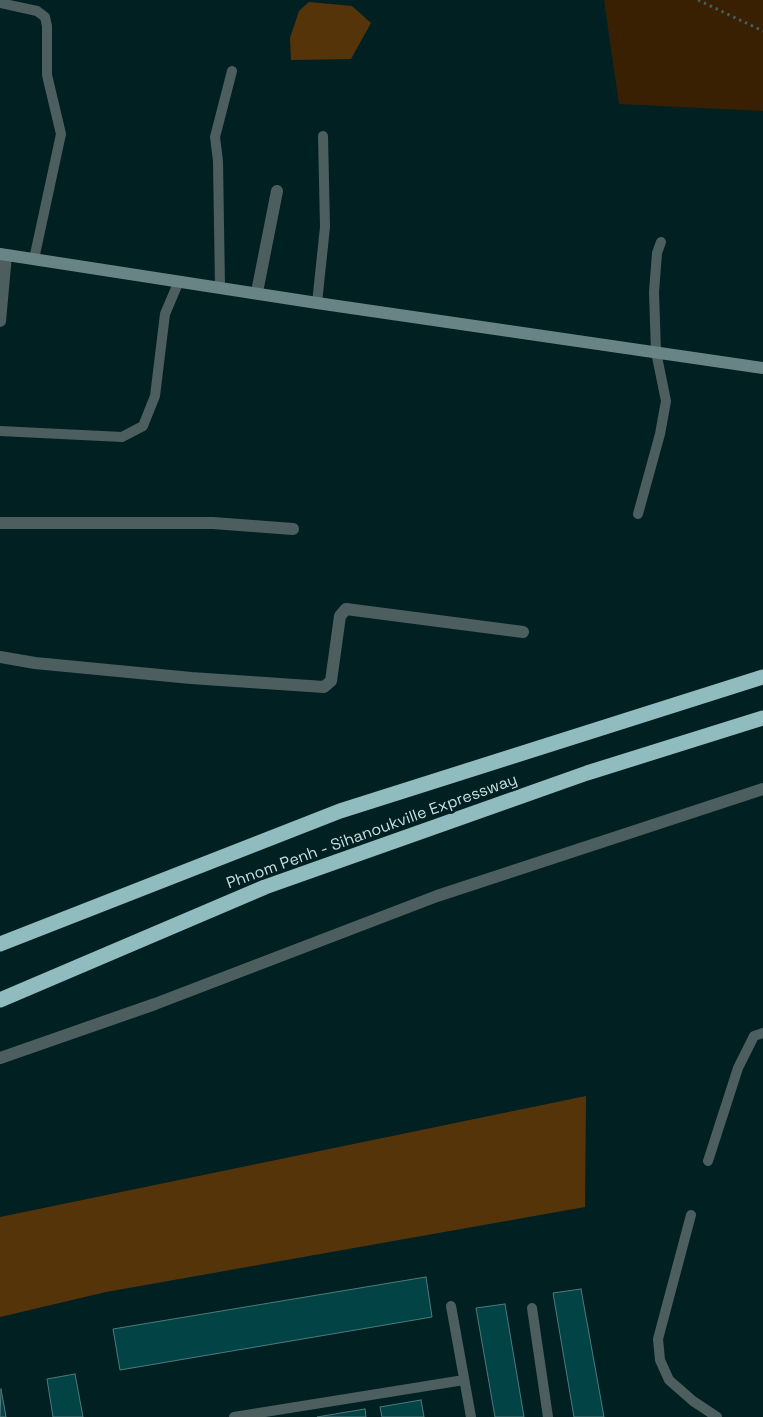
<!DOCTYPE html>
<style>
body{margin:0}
canvas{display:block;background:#012022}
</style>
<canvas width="763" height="1417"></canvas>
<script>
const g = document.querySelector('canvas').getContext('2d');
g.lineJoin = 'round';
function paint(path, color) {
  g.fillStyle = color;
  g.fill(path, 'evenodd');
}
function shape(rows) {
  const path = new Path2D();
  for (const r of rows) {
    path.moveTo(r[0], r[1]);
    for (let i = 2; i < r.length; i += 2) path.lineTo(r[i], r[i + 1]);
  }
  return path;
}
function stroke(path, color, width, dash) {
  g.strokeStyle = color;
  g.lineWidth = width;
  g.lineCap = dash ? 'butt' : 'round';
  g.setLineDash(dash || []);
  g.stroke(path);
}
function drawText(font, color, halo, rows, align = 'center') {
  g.font = font + ' "Space Grotesk",sans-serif';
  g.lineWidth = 5;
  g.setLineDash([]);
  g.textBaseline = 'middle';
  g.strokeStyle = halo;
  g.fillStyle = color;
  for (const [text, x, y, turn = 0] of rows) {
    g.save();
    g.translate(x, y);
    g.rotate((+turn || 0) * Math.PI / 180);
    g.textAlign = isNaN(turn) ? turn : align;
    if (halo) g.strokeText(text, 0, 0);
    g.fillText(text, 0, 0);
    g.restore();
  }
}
const green = shape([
 [604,0,763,0,763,111,619,104]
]);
const water = shape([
 [309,2,352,6,371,23,351,59,291,60,290,38,299,11],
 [586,1096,585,1207,106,1292,0,1317,0,1217]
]);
const building = shape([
 [426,1277,432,1317,120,1370,113,1329,426,1277],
 [581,1289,604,1417,574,1417,553,1293,581,1289],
 [505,1304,524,1417,495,1417,476,1308,505,1304],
 [75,1374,83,1417,53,1417,47,1379,75,1374],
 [1,1389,6,1417,0,1417,1,1389],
 [421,1400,424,1417,382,1417,380,1407,421,1400],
 [365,1409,366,1417,317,1417,365,1409]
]);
const path = shape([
 [698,0,763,31]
]);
const lane = shape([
 [0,3,37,11,45,17,47,26,47,75,61,134,34,259],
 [220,287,218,161,215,137,232,71],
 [317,303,325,227,323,136],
 [0,431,122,437,143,426,155,396,165,314,179,281],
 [638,514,660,434,666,401,656,352,654,292,657,253,661,242],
 [708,1161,738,1068,754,1036,763,1033],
 [691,1215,658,1339,660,1360,669,1380,693,1401,717,1417],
 [451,1306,471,1417],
 [532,1308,548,1417],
 [234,1417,464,1380]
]);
const street = shape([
 [257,292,277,191],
 [0,321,6,255],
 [0,523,213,523,293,529],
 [0,657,35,663,191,678,324,687,331,681,340,616,346,609,523,632],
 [0,1058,155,1004,437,896,763,789]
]);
const secondary = shape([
 [0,254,317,303,763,368]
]);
const highway = shape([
 [0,944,340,811,763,677],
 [0,1000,265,887,587,773,763,718]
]);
const streetNames = [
 ["Phnom Penh - Sihanoukville Expressway",372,832,-20]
];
paint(green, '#392002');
paint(water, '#56340a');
paint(building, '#024346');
stroke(building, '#50797b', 1);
stroke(path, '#435e60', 3, [2.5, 4]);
stroke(lane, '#4d5e5f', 10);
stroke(street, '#4d5e5f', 12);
stroke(secondary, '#698485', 12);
stroke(highway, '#91bcbf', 15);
drawText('16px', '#c9dee0', '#012022', streetNames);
</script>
